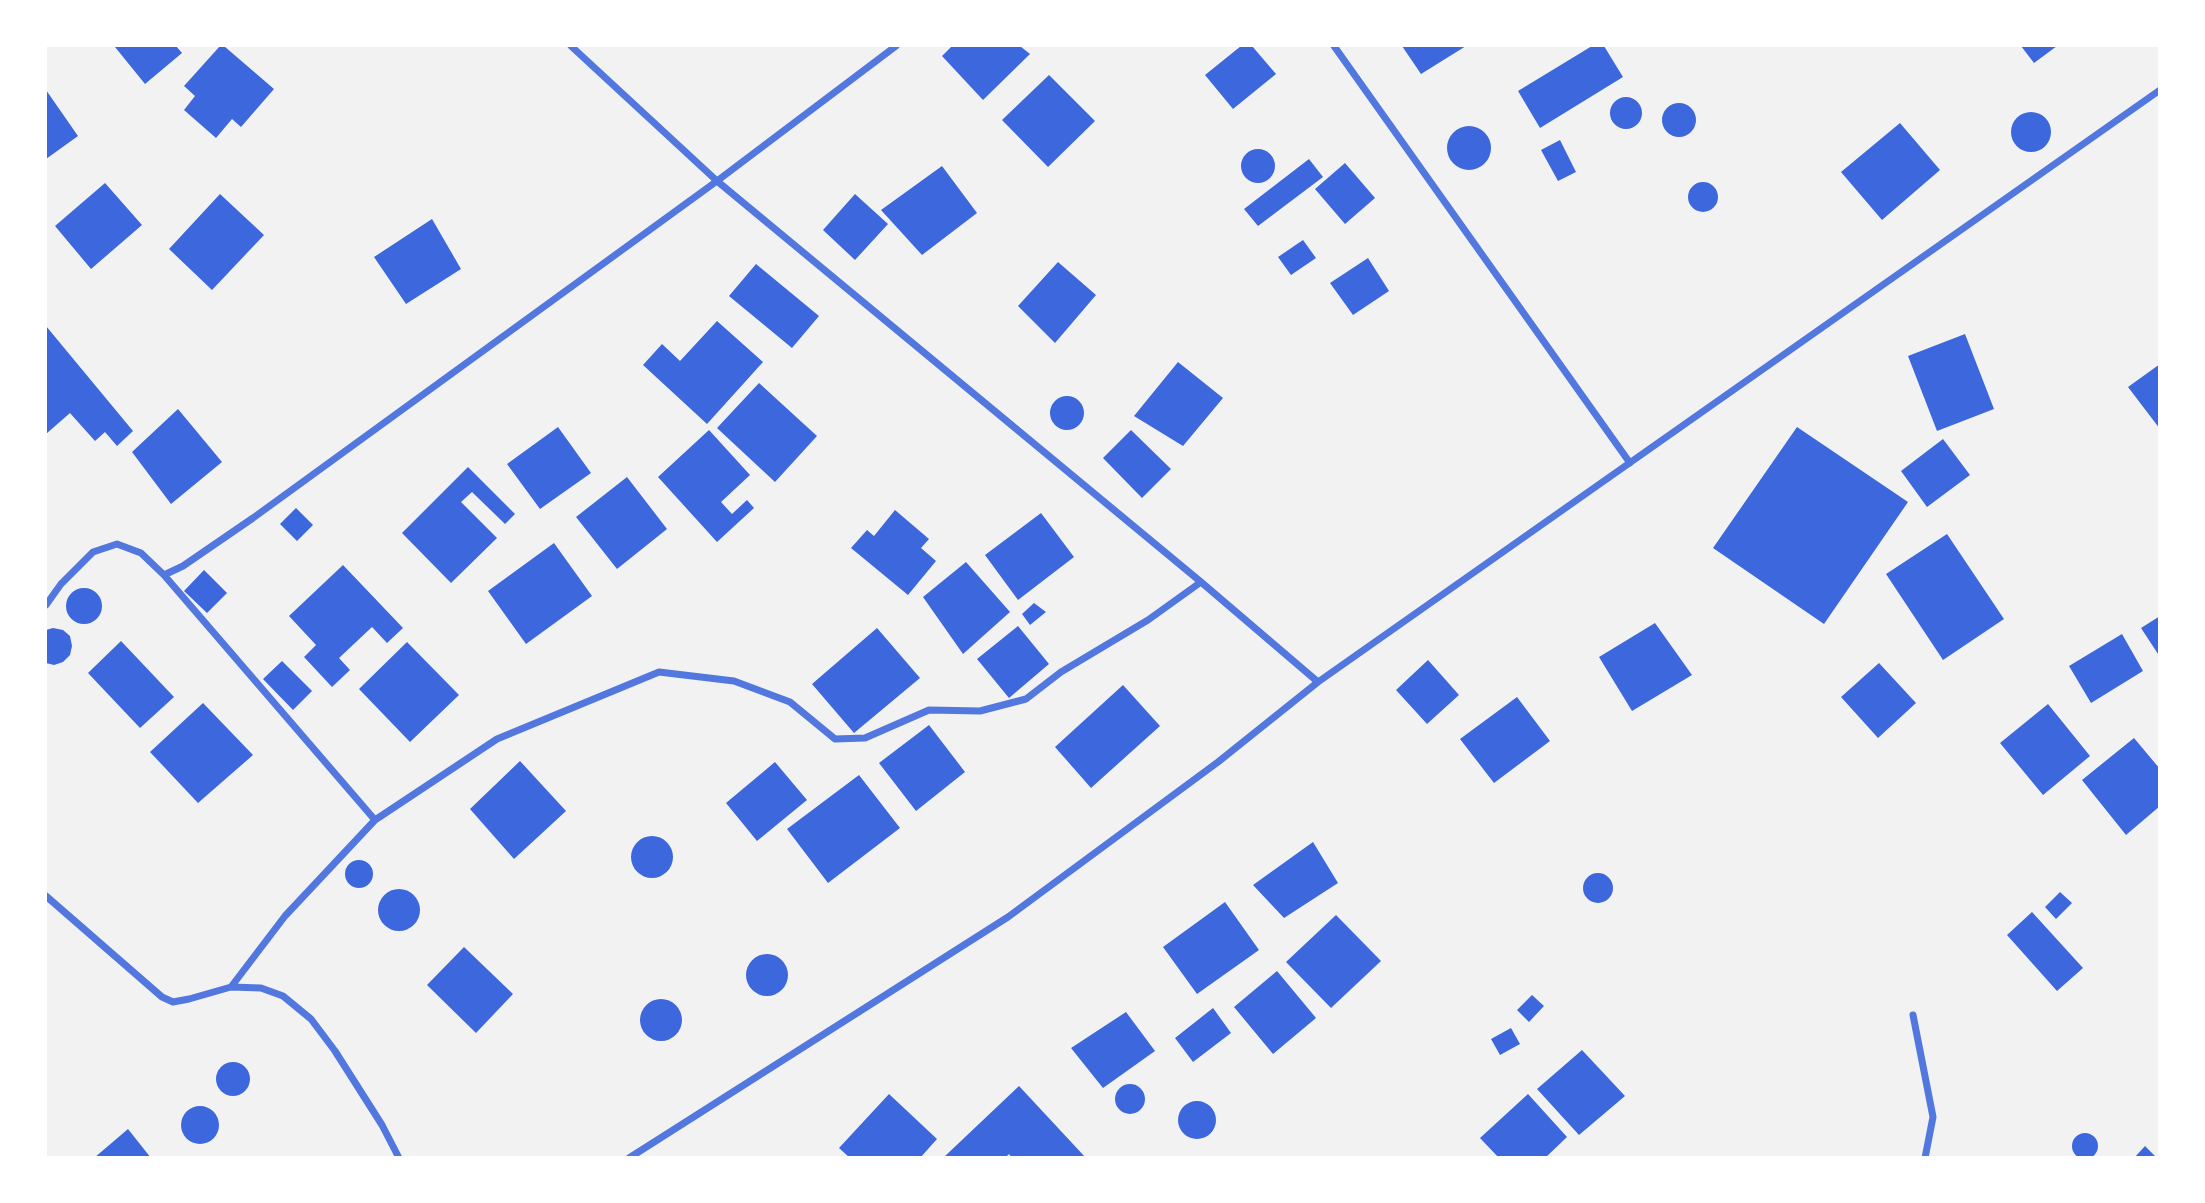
<!DOCTYPE html>
<style>
body{margin:0}
#map{position:relative;width:2205px;height:1203px;overflow:hidden;background:#f2f2f2;font-family:Jost,sans-serif}
canvas{display:block}
.frame{position:absolute;inset:0;border:47px solid #fff;pointer-events:none}
</style>
<div id="map">
<canvas width="2205" height="1203"></canvas>
<div class="frame"></div>
</div>
<script>
const g = document.querySelector('canvas').getContext('2d');
g.lineJoin = 'round';
function paint(path, color) {
  g.fillStyle = color;
  g.fill(path, 'evenodd');
}
function shape(rows) {
  const path = new Path2D();
  for (const r of rows) {
    if (r.length === 3) {
      path.moveTo(r[0] + r[2], r[1]);
      path.arc(r[0], r[1], r[2], 0, 2 * Math.PI);
      continue;
    }
    path.moveTo(r[0], r[1]);
    for (let i = 2; i < r.length; i += 2) path.lineTo(r[i], r[i + 1]);
  }
  return path;
}
function stroke(path, color, width, dash) {
  g.strokeStyle = color;
  g.lineWidth = width;
  g.lineCap = dash ? 'butt' : 'round';
  g.setLineDash(dash || []);
  g.stroke(path);
}
const building = shape([
 [116,46,176,46,182,53,145,84,115,47],
 [220,46,224,46,274,89,241,127,232,119,216,138,184,110,195,96,184,86],
 [952,46,1020,46,1030,54,983,100,942,56],
 [1241,46,1252,46,1276,74,1233,109,1205,75],
 [1402,46,1466,46,1421,74],
 [1592,46,1604,46,1623,77,1540,128,1518,91],
 [2021,46,2057,46,2034,63],
 [1049,75,1095,121,1048,167,1002,120],
 [46,90,78,136,46,159],
 [1626,113,16],
 [1679,120,17],
 [2031,132,20],
 [1900,123,1940,170,1882,220,1841,172],
 [1469,148,22],
 [1560,140,1576,172,1558,181,1541,150],
 [1258,166,17],
 [1309,159,1323,177,1258,226,1244,209],
 [1345,163,1375,198,1345,224,1315,189],
 [942,166,977,213,922,255,881,210],
 [1703,197,15],
 [105,183,142,225,91,269,55,226],
 [220,194,264,235,212,290,169,249],
 [855,194,888,224,855,260,823,230],
 [432,219,461,269,406,304,374,257],
 [1303,240,1316,258,1291,275,1278,257],
 [1368,258,1389,291,1353,315,1330,283],
 [1058,262,1096,295,1055,343,1018,306],
 [756,264,819,316,792,348,729,296],
 [717,321,763,362,707,424,643,365,662,344,680,361],
 [46,326,133,431,117,446,105,432,95,441,70,413,46,434],
 [1965,334,1994,409,1937,431,1908,356],
 [1178,362,1223,398,1183,446,1134,416],
 [2160,364,2160,429,2128,387],
 [759,383,817,436,775,482,717,428],
 [1067,413,17],
 [178,409,222,462,171,504,132,452],
 [558,427,591,473,540,509,507,464],
 [1797,427,1908,502,1824,624,1713,548],
 [709,430,750,475,721,502,732,514,747,500,754,508,717,542,658,477],
 [1131,430,1171,469,1142,498,1103,458],
 [1943,439,1970,475,1927,507,1901,471],
 [468,467,515,514,505,524,472,492,461,502,497,538,451,583,402,533],
 [627,477,667,529,617,569,576,517],
 [296,508,313,525,297,541,280,524],
 [895,510,929,539,921,548,936,561,908,595,851,548,867,530,874,536],
 [1041,513,1074,557,1018,600,985,555],
 [1947,534,2004,619,1943,660,1886,574],
 [554,543,592,596,526,644,488,591],
 [966,562,1010,612,963,654,923,597],
 [343,565,403,628,387,643,372,627,339,658,350,670,332,687,304,657,316,645,289,616],
 [204,570,227,593,207,613,184,591],
 [84,606,18],
 [1034,603,1046,612,1030,625,1022,614],
 [2160,616,2160,657,2141,628],
 [1655,623,1692,675,1632,711,1599,657],
 [1018,626,1049,664,1009,698,977,659],
 [53,628,63,630,70,636,72,646,70,655,63,662,54,665,46,663,46,630],
 [877,628,920,678,854,733,812,684],
 [2122,634,2143,671,2091,703,2069,666],
 [121,641,174,697,140,728,88,673],
 [407,642,459,695,410,742,359,689],
 [1428,660,1459,695,1427,724,1396,690],
 [282,661,312,691,293,710,263,679],
 [1879,663,1916,703,1878,738,1841,697],
 [1123,685,1160,726,1091,788,1055,747],
 [1517,697,1550,741,1494,783,1460,739],
 [203,703,253,755,198,803,150,752],
 [2048,704,2090,756,2043,795,2000,743],
 [929,725,965,772,916,811,879,763],
 [2134,738,2160,769,2160,806,2126,835,2082,780],
 [520,761,566,811,514,859,470,809],
 [775,762,807,800,757,841,726,803],
 [859,775,900,828,828,883,787,829],
 [652,857,21],
 [1313,842,1338,883,1284,918,1253,885],
 [359,874,14],
 [1598,888,15],
 [399,910,21],
 [2060,892,2072,903,2056,919,2045,907],
 [1225,902,1259,950,1197,994,1163,947],
 [2032,912,2083,968,2057,991,2007,935],
 [1336,915,1381,961,1331,1008,1286,962],
 [464,947,513,994,476,1033,427,985],
 [767,975,21],
 [1277,971,1316,1018,1273,1054,1234,1007],
 [1532,995,1544,1006,1529,1022,1517,1010],
 [661,1020,21],
 [1213,1008,1231,1033,1193,1062,1175,1038],
 [1126,1012,1155,1051,1103,1088,1071,1048],
 [1511,1028,1520,1044,1500,1055,1491,1039],
 [1582,1050,1625,1096,1579,1135,1537,1089],
 [233,1079,17],
 [1130,1099,15],
 [1019,1086,1086,1158,1012,1158,1009,1154,1005,1158,943,1158],
 [889,1094,937,1139,920,1158,850,1158,839,1148],
 [1528,1094,1567,1137,1545,1158,1499,1158,1480,1138],
 [1197,1120,19],
 [200,1125,19],
 [128,1129,151,1158,94,1158],
 [2085,1146,13],
 [2145,1146,2157,1158,2134,1158]
]);
const minor = shape([
 [571,46,717,181,1201,582,1318,682],
 [1334,46,1630,463],
 [164,575,375,820],
 [46,605,61,584,93,552,117,544,141,553,164,575,183,566,253,518,717,181,896,46],
 [46,896,162,997,173,1002,189,999,231,987,261,988,283,996,311,1019,335,1051,382,1125,399,1158],
 [231,987,285,916,375,820,497,739,659,672,734,681,790,702,835,739,865,738,929,710,980,711,1026,699,1061,672,1148,620,1201,582],
 [1913,1015,1933,1117,1925,1158],
 [629,1158,1008,917,1218,762,1318,682,2160,90]
]);
paint(building, '#3d67dc');
stroke(minor, '#5277de', 7);
</script>
